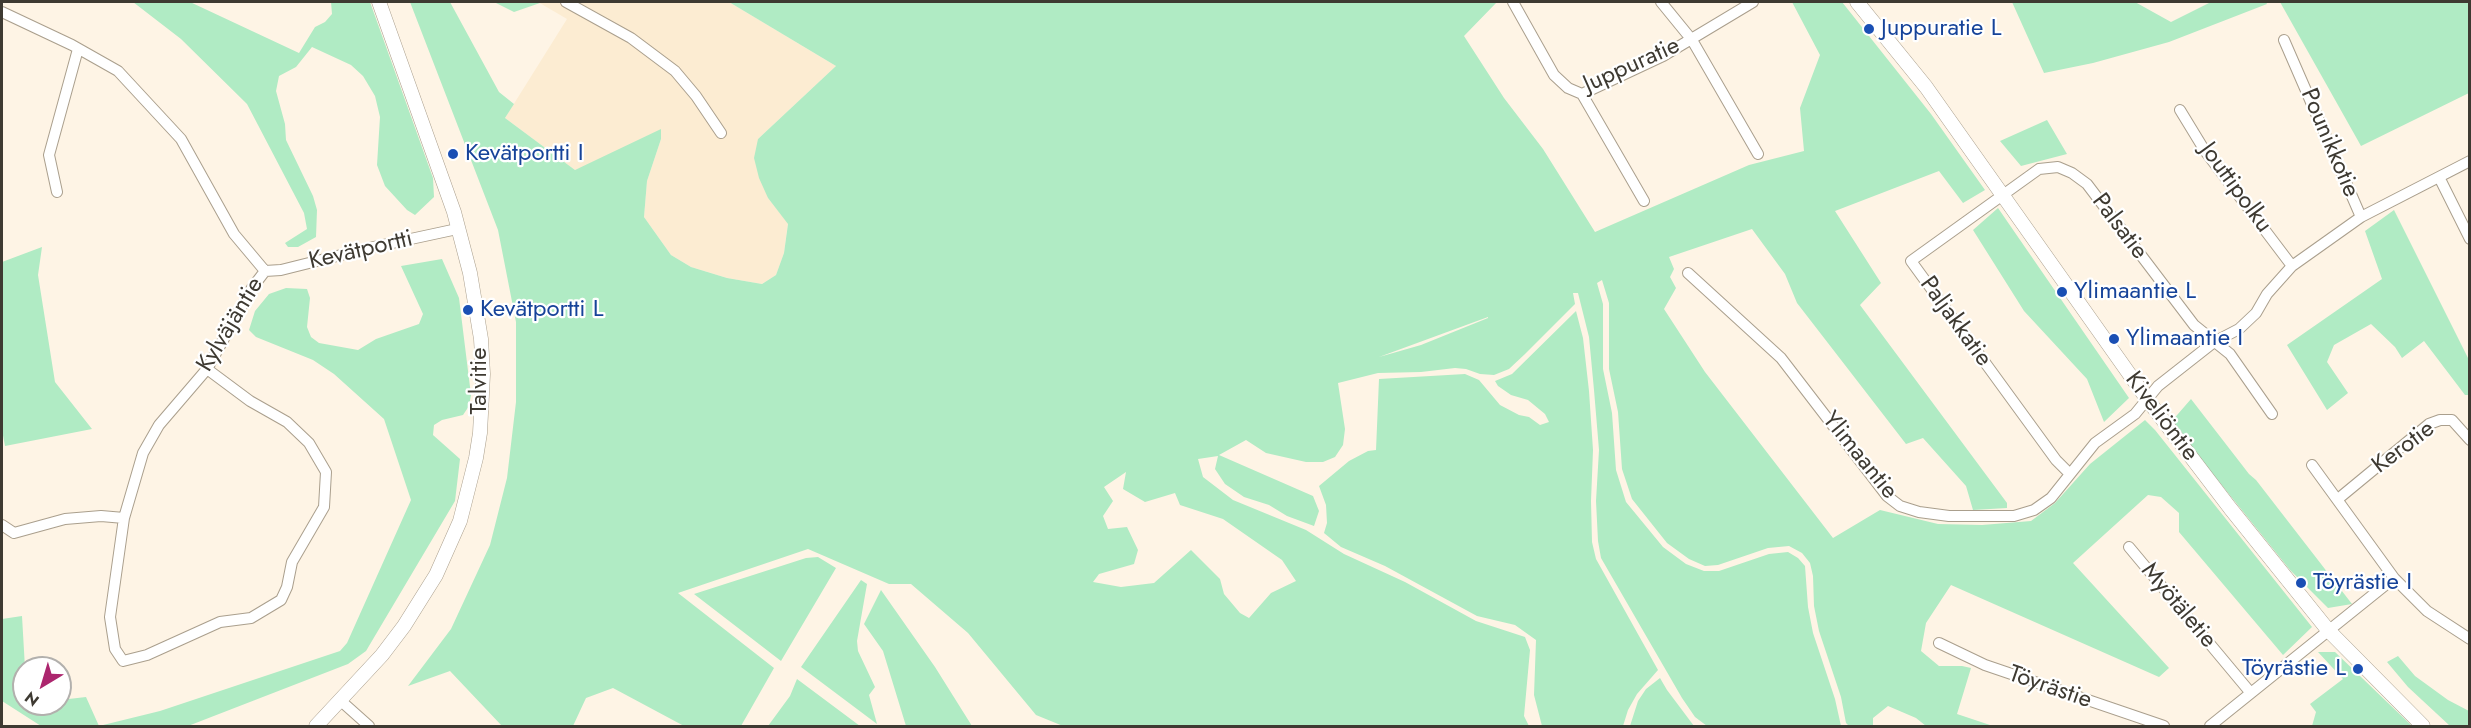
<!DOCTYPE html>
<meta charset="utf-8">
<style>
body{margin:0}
#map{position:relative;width:2471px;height:728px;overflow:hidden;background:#fef4e5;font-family:Jost,sans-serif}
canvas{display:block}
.frame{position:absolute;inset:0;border:3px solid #3e3a32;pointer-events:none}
.north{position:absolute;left:12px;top:656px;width:60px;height:60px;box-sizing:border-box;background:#fff;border:2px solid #b2b0ad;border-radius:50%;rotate:218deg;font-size:16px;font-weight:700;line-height:24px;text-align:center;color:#3e3a32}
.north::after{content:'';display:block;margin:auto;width:21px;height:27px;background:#ac266e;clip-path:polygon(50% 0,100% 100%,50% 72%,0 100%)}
</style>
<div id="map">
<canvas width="2471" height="728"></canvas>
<div class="frame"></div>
<div class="north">N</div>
</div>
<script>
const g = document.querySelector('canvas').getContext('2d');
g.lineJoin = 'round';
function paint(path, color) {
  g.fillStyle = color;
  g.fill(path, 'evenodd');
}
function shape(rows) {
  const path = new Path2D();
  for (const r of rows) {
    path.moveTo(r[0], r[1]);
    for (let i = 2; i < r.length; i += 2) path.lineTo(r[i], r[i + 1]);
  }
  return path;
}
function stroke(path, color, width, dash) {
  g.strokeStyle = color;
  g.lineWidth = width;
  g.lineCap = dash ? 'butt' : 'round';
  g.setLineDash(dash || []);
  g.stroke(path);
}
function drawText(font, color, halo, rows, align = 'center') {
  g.font = font + ' Jost,sans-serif';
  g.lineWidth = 4.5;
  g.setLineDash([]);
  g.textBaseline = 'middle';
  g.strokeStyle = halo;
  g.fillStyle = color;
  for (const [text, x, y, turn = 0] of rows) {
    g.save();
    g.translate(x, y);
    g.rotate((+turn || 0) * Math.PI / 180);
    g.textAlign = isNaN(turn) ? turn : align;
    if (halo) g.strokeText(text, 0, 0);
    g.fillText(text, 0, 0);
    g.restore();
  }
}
const built = shape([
 [538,2,729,2,836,66,758,139,768,198,788,223,784,253,776,275,762,284,727,278,691,267,671,255,644,217,647,181,661,139,575,170,505,118,567,19]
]);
const green = shape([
 [133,2,190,2,299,53,315,27,325,22,332,14,331,2,370,2,433,178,434,197,415,215,407,210,385,186,377,165,380,117,375,96,363,76,351,65,312,47,296,67,279,76,276,91,285,124,286,140,313,196,317,210,316,237,298,247,288,247,285,243,307,229,304,213,247,104,181,39],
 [410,2,450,2,499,92,514,104,505,118,575,170,661,129,661,139,647,181,644,217,671,255,691,267,727,278,762,284,776,275,784,253,788,224,768,198,759,178,754,158,758,139,836,66,729,2,1497,2,1464,36,1504,98,1543,149,1595,232,1749,165,1804,151,1800,108,1820,55,1792,2,1842,2,1931,114,1985,190,1963,203,1939,171,1835,211,1881,283,1860,305,2007,503,2007,508,1973,510,1966,486,1923,438,1906,444,1797,303,1785,274,1752,229,1669,257,1674,269,1670,277,1676,288,1664,309,1705,372,1833,538,1880,510,1938,524,1982,525,2031,521,2055,503,2090,464,2145,420,2155,430,2312,627,2283,655,2179,532,2179,513,2161,497,2148,495,2073,563,2169,668,2159,677,1951,585,1926,623,1921,651,1939,666,1962,666,1971,668,1957,714,1993,726,1926,726,1916,718,1888,706,1873,718,1873,726,1849,726,1846,723,1841,697,1819,631,1814,606,1813,576,1810,563,1802,553,1789,546,1768,548,1718,565,1705,566,1689,559,1667,543,1632,499,1622,469,1618,412,1609,369,1609,303,1602,280,1597,283,1603,304,1603,369,1612,413,1616,470,1626,502,1663,547,1686,564,1704,571,1719,571,1769,554,1788,552,1798,558,1805,566,1808,607,1813,633,1835,699,1841,726,1707,726,1695,717,1682,698,1601,558,1598,541,1596,501,1599,450,1594,390,1589,337,1578,293,1573,293,1575,304,1525,354,1509,369,1494,375,1480,374,1466,369,1455,368,1421,372,1378,373,1338,383,1345,429,1343,445,1335,457,1323,462,1306,462,1266,453,1246,440,1219,455,1313,496,1319,511,1314,526,1287,516,1269,505,1244,497,1225,484,1215,469,1218,456,1198,459,1203,477,1233,500,1306,530,1344,554,1405,582,1476,621,1525,637,1530,650,1524,716,1529,726,1063,726,1036,715,968,633,911,584,889,584,808,549,678,593,774,668,741,726,684,726,613,688,586,698,573,726,502,726,450,671,408,686,451,629,490,545,507,478,516,402,516,322,498,230],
 [1488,318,1421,345,1379,357,1488,317],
 [1126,472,1123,489,1145,502,1175,493,1180,505,1223,519,1282,560,1296,581,1271,593,1249,618,1240,613,1224,594,1220,579,1191,550,1154,583,1121,587,1093,582,1099,574,1134,564,1138,550,1127,527,1108,529,1103,516,1113,501,1104,487],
 [494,2,538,2,540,3,514,12],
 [2012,2,2135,2,2171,22,2211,2,2266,2,2267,4,2169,42,2093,63,2044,73],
 [2280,2,2469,2,2469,93,2361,146],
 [2047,120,2067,154,2021,166,2000,141],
 [1998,208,2129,398,2104,422,2087,379,2024,311,1973,230],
 [2394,210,2469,360,2469,395,2465,395,2424,341,2402,358,2395,347,2371,324,2334,345,2327,362,2348,393,2327,410,2287,345,2382,279,2365,231],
 [42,247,38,275,55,382,92,429,5,446,2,430,2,262],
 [442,259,459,298,471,395,469,406,463,415,442,420,434,425,433,435,460,459,455,501,366,651,348,664,188,726,41,726,2,701,2,619,22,616,25,668,24,704,60,704,60,700,86,697,99,726,160,711,340,651,347,643,411,500,384,419,334,374,313,360,256,337,249,330,255,311,269,294,286,288,307,289,310,298,307,327,311,337,319,343,358,350,376,339,419,324,423,314,401,266],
 [1576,311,1583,338,1589,391,1593,450,1591,501,1592,542,1596,559,1658,670,1637,694,1628,710,1623,726,1542,726,1534,695,1536,640,1515,625,1477,616,1385,566,1341,547,1324,533,1327,523,1326,505,1319,486,1349,461,1368,451,1376,450,1379,379,1465,374,1479,380,1500,405,1519,415,1529,417,1540,425,1549,422,1545,414,1528,400,1511,395,1498,386,1495,381,1512,374],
 [2191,399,2249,474,2256,480,2352,604,2328,608,2290,570,2171,422],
 [818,557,836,568,781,661,694,594,806,558],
 [861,580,867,584,857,641,858,651,875,687,869,695,877,724,801,667],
 [881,590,935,667,972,726,906,726,883,651,864,624],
 [2318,652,2335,652,2412,726,2312,726,2316,712,2310,704,2343,679],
 [2398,656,2415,676,2448,700,2469,711,2469,726,2450,726,2408,687,2387,662],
 [1660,678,1667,690,1694,726,1630,726,1638,701,1646,689],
 [797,679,860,726,768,726,790,696]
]);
const street = shape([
 [566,2,631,38,675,71,696,96,721,133],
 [1513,2,1554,75,1568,88,1582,94,1663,56,1753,2],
 [1661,2,1692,40,1758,154],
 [2,12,72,45,118,71,181,139,234,234,265,271],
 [1582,94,1644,201],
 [2180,110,2205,151,2292,266],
 [2439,177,2470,239],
 [57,192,49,155,78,49],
 [2361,217,2470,161],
 [265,271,281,270,369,248,457,229],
 [1688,273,1781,358,1887,496,1900,506,1919,512,1949,516,2014,516,2034,510,2051,498,2095,443,2135,414,2158,386,2214,342,2239,329,2256,313,2267,294,2292,266,2361,217,2284,40],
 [207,369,250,401,287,422,309,443,326,472,324,507,292,562,287,587,281,600,251,618,220,622,147,655,123,661,115,649,110,617,124,518,143,453,159,425,207,369,252,288,265,271],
 [2312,465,2394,578,2427,611,2470,639],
 [2069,473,2056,460,1911,261,2039,169,2058,167,2072,173,2087,184,2194,325,2230,354,2272,414],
 [2338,499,2429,424,2440,420,2452,420,2470,440],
 [2,525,14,533,65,519,101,516,124,518],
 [2129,547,2250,692],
 [1939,643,1985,665,2164,726],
 [341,701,369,726],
 [2210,726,2394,578]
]);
const secondary = shape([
 [1857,2,1926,87,2147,399,2230,508,2328,630,2423,726],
 [316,726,382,655,404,626,436,575,460,521,476,458,480,433,483,374,481,339,470,273,454,212,379,2]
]);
const markers = [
 [1869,29,6,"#1a4fb4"],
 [453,154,6,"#1a4fb4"],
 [2062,292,6,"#1a4fb4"],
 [468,310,6,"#1a4fb4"],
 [2114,339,6,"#1a4fb4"],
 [2301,583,6,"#1a4fb4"],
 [2358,669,6,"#1a4fb4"]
];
const transitNames = [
 ["Juppuratie L",1881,29],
 ["Kevätportti I",465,154],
 ["Ylimaantie L",2074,292],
 ["Kevätportti L",480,310],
 ["Ylimaantie I",2126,339],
 ["Töyrästie I",2313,583],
 ["Töyrästie L",2346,669,"right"]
];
const streetNames = [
 ["Juppuratie",1632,66,-24],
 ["Pounikkotie",2329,143,67],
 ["Jouttipolku",2235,188,54],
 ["Palsatie",2119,227,53],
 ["Kevätportti",361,251,-13],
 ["Paljakkatie",1955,322,54],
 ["Kylväjäntie",231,325,-59],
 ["Talvitie",480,381,-90],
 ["Kiveliöntie",2161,417,53],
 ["Kerotie",2404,448,-37],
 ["Ylimaantie",1859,456,51],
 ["Myötäletie",2178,606,50],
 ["Töyrästie",2050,688,19]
];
paint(built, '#fcecd2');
paint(green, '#b0ebc4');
stroke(street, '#aa9f8d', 12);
stroke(secondary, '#aa9f8d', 15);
stroke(street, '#fff', 10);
stroke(secondary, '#fff', 14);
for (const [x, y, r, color] of markers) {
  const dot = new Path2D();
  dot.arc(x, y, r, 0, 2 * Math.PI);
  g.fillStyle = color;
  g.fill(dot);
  stroke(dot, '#fff', 2);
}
drawText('24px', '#164399', '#fff', transitNames, 'left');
drawText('24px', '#3e3a32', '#fff', streetNames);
</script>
